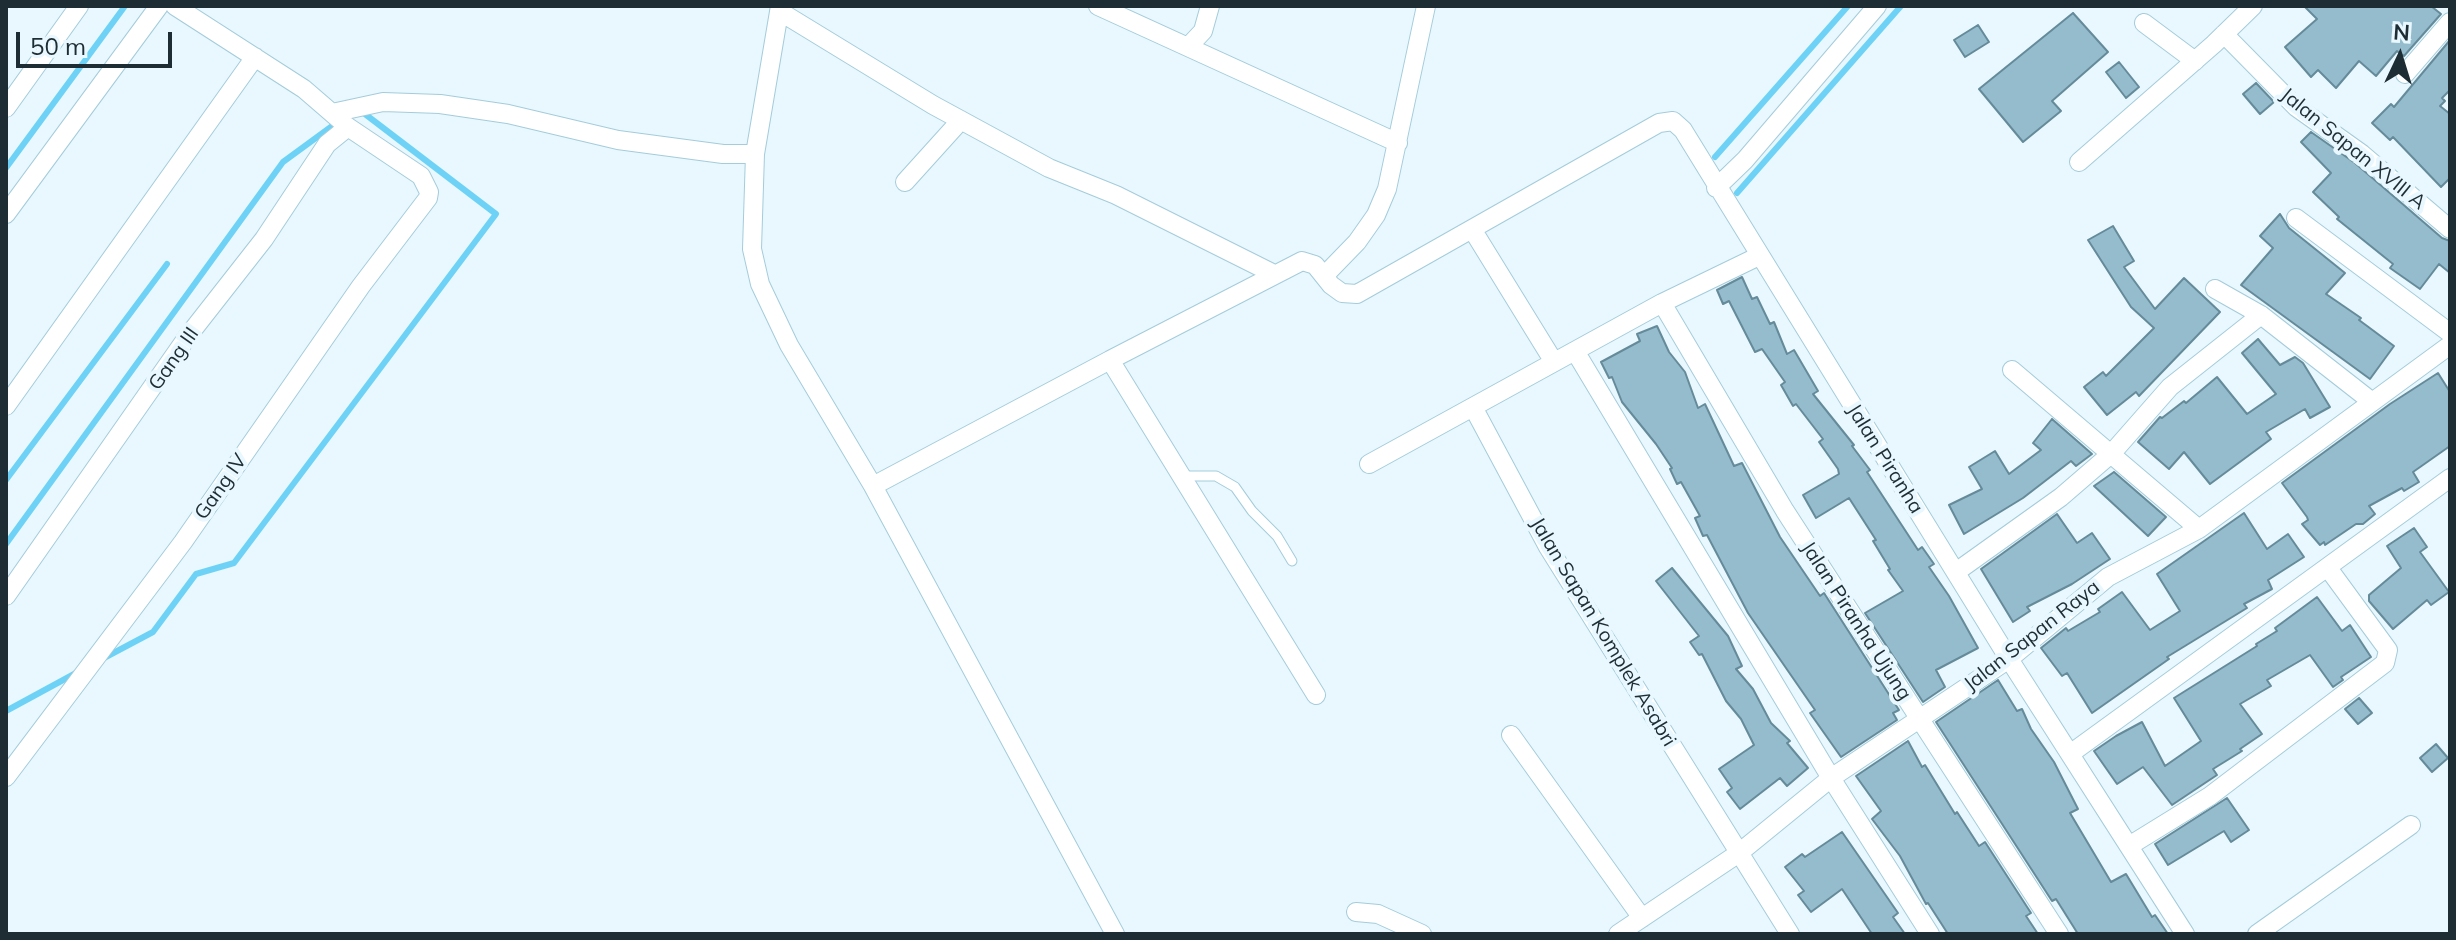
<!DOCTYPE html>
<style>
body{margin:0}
#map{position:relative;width:2456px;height:940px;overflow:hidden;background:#e8f8fe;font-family:Mulish,sans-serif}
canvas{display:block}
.frame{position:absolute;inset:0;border:8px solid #1d2d33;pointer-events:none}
.north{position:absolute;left:2360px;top:16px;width:80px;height:80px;-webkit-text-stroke:6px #e8f8fe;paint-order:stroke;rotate:4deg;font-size:22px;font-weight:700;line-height:32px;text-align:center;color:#1d2d33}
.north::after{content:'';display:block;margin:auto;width:28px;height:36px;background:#1d2d33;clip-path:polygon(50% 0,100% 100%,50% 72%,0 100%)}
.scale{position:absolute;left:16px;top:32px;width:156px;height:36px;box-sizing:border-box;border:4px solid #1d2d33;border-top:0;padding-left:10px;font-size:24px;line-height:28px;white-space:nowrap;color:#1d2d33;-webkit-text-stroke:6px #e8f8fe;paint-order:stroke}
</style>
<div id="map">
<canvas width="2456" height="940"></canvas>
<div class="frame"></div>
<div class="north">N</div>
<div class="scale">50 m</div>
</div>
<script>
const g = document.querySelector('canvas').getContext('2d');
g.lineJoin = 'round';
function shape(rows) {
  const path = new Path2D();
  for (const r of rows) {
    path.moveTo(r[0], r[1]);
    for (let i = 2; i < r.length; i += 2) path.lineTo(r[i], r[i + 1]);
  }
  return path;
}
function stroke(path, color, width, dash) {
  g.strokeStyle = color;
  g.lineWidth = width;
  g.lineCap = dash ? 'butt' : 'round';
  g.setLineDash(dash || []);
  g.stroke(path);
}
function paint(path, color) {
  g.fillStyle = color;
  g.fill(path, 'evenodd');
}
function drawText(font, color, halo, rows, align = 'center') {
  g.font = font + ' Mulish,sans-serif';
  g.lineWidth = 8;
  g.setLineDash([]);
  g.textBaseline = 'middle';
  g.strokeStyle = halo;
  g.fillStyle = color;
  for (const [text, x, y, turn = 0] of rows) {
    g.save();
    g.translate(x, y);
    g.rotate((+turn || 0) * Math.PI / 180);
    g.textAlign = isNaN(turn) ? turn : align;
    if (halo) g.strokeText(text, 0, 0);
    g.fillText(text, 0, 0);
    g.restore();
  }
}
const stream = shape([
 [1715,157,1848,6],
 [6,168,125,6],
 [1737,193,1901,6],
 [6,480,167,264],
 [6,544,283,162,339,121],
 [104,658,153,632,196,574,234,563,496,214,361,111],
 [6,711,76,673]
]);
const building = shape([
 [2304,6,2431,6,2441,14,2404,56,2397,51,2376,76,2359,61,2336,88,2318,70,2311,77,2285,47,2317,19,2304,6],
 [2073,13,2108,52,2052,101,2061,111,2023,142,1979,89,2073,13],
 [1978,25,1989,42,1965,57,1954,40,1978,25],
 [2450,40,2450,90,2442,98,2445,101,2440,106,2450,114,2450,178,2441,187,2393,137,2390,140,2372,123,2391,104,2394,107,2450,40],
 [2119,62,2139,87,2126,98,2106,72,2119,62],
 [2256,83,2274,102,2260,114,2243,94,2256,83],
 [2311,132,2355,163,2442,238,2450,241,2450,273,2439,264,2420,289,2390,268,2393,264,2337,219,2339,217,2313,192,2331,173,2301,142,2311,132],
 [2280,214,2289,228,2345,273,2326,294,2361,318,2359,320,2394,346,2370,379,2241,285,2273,248,2260,236,2280,214],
 [2113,226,2134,261,2124,267,2155,309,2184,278,2220,312,2139,396,2136,392,2107,415,2084,387,2103,372,2106,376,2154,328,2131,307,2088,240,2113,226],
 [1742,277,1752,299,1757,297,1770,324,1774,322,1787,354,1794,350,1818,391,1813,394,1854,445,1852,446,1870,470,1867,472,1918,550,1922,547,1934,564,1929,567,1949,596,1978,648,1936,670,1945,687,1923,702,1865,613,1903,591,1888,570,1890,569,1873,541,1876,540,1849,498,1816,518,1803,495,1839,474,1838,469,1819,442,1823,439,1796,404,1793,406,1781,385,1785,382,1762,349,1755,352,1729,301,1723,304,1717,290,1742,277],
 [1657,326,1669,352,1685,372,1698,408,1705,404,1734,466,1742,463,1780,537,1820,596,1824,593,1899,710,1893,713,1897,720,1841,757,1810,713,1815,710,1748,613,1707,535,1703,536,1695,518,1700,516,1681,482,1677,484,1670,469,1672,468,1656,444,1622,402,1612,377,1609,378,1601,362,1640,341,1637,334,1657,326],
 [2258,339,2280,365,2295,357,2303,363,2330,407,2310,418,2305,409,2266,432,2271,439,2210,484,2184,452,2169,469,2138,442,2160,417,2162,418,2184,401,2186,403,2217,377,2247,414,2276,394,2242,353,2258,339],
 [2438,373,2450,392,2450,446,2413,472,2419,482,2404,491,2402,488,2369,506,2375,514,2363,524,2356,524,2325,545,2324,542,2320,545,2302,524,2308,520,2307,517,2282,483,2390,404,2438,373],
 [2052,419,2092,454,2076,466,2071,461,2023,498,1964,534,1949,505,1982,489,1969,467,1995,451,2009,474,2041,450,2033,443,2052,419],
 [2114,472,2166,517,2148,536,2094,486,2114,472],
 [2244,513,2267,549,2288,534,2304,557,2268,580,2272,589,2244,604,2247,608,2167,657,2169,659,2092,713,2067,673,2062,676,2041,648,2066,628,2068,631,2100,612,2098,609,2122,592,2150,630,2180,611,2157,574,2244,513],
 [2057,514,2077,543,2092,533,2110,559,2072,584,2027,607,2030,611,2013,622,1981,569,2057,514],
 [2414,528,2427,547,2420,552,2449,592,2431,605,2427,600,2393,629,2369,601,2369,595,2401,568,2387,546,2414,528],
 [1672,568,1728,636,1742,666,1736,669,1753,689,1771,723,1790,741,1787,743,1808,768,1787,786,1780,778,1740,809,1727,792,1732,788,1719,769,1754,745,1741,719,1726,701,1702,654,1699,655,1690,642,1699,636,1656,581,1672,568],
 [2317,597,2342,631,2350,625,2371,657,2341,677,2343,680,2333,687,2310,655,2267,680,2271,686,2240,704,2262,734,2240,749,2242,751,2213,769,2217,775,2172,805,2143,767,2117,784,2094,751,2116,736,2142,722,2165,766,2201,741,2174,698,2257,646,2256,644,2277,631,2275,628,2317,597],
 [1998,680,2017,711,2022,709,2031,729,2054,762,2078,809,2070,813,2111,882,2126,874,2152,917,2155,915,2168,934,2078,934,2056,899,2052,901,1936,722,1998,680],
 [2359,698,2372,713,2358,724,2345,709,2359,698],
 [1908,741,1922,767,1925,765,1955,814,1957,812,1979,846,1985,842,2031,913,2026,916,2038,934,1948,934,1928,903,1926,904,1900,856,1872,819,1881,811,1856,776,1908,741],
 [2436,744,2448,758,2432,772,2420,758,2436,744],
 [2227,798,2249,830,2231,842,2224,831,2168,865,2155,844,2227,798],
 [1842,832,1898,913,1893,917,1905,934,1872,934,1842,889,1811,912,1798,895,1804,891,1785,867,1802,854,1805,857,1842,832]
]);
const service = shape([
 [1182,476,1216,476,1235,487,1252,511,1277,536,1292,561]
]);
const minor = shape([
 [780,6,755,154,752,249,760,284,789,345,873,486,1115,934],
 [1098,6,1398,143],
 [779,11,933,105,1049,168,1116,195,1274,274],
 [2144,23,2195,61],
 [2224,34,2296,107,2362,154,2450,229],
 [1188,47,1203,31,1210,6],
 [2405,74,2450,22],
 [6,108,79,6],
 [332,113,383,102,440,104,508,114,618,140,723,154,755,154],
 [2079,162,2214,44,2253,6],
 [905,182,961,120],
 [1716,188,1745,160,1877,6],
 [6,214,159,6],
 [2296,218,2450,333],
 [1472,229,1554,362],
 [1324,276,1357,242,1376,215,1387,189,1426,6],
 [2215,289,2261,315,2371,401],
 [1662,303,1785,511,2059,934],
 [1575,351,1831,778,1930,934],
 [1110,360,1302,261,1315,265,1331,285,1342,293,1357,294,1659,123,1673,121,1683,130,2009,659,2185,934],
 [2012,370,2199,529],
 [6,406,255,57],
 [1473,407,1548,547,1790,934],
 [1369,464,1662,303,1759,256],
 [873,486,1110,360,1316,695],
 [1956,572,2061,497,2112,453,2170,387,2261,315],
 [6,596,188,336,264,239,327,144,348,127],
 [1511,735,1642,918],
 [2070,754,2450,478],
 [6,777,183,542,361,286,428,198,429,192,421,176,348,127,304,89,175,6],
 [2129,846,2210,796,2385,663,2388,650,2328,568],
 [1356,912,1378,914,1422,934],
 [1618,934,1739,853,1831,778,2009,659,2108,577,2199,529,2450,345],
 [2257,934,2411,825]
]);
const streetNames = [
 ["Jalan Sapan XVIII A",2353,149,39],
 ["Gang III",174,359,-55],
 ["Jalan Piranha",1885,459,58],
 ["Gang IV",221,487,-55],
 ["Jalan Piranha Ujung",1856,621,57],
 ["Jalan Sapan Komplek Asabri",1603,632,59],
 ["Jalan Sapan Raya",2032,636,-38]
];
stroke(stream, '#6ed2f6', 6);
paint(building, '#95bccc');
stroke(building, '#658b9a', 2);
stroke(service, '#a4ccdb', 11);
stroke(minor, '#a4ccdb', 20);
stroke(service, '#fff', 9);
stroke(minor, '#fff', 18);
drawText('20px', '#1d2d33', '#e8f8fe', streetNames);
</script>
